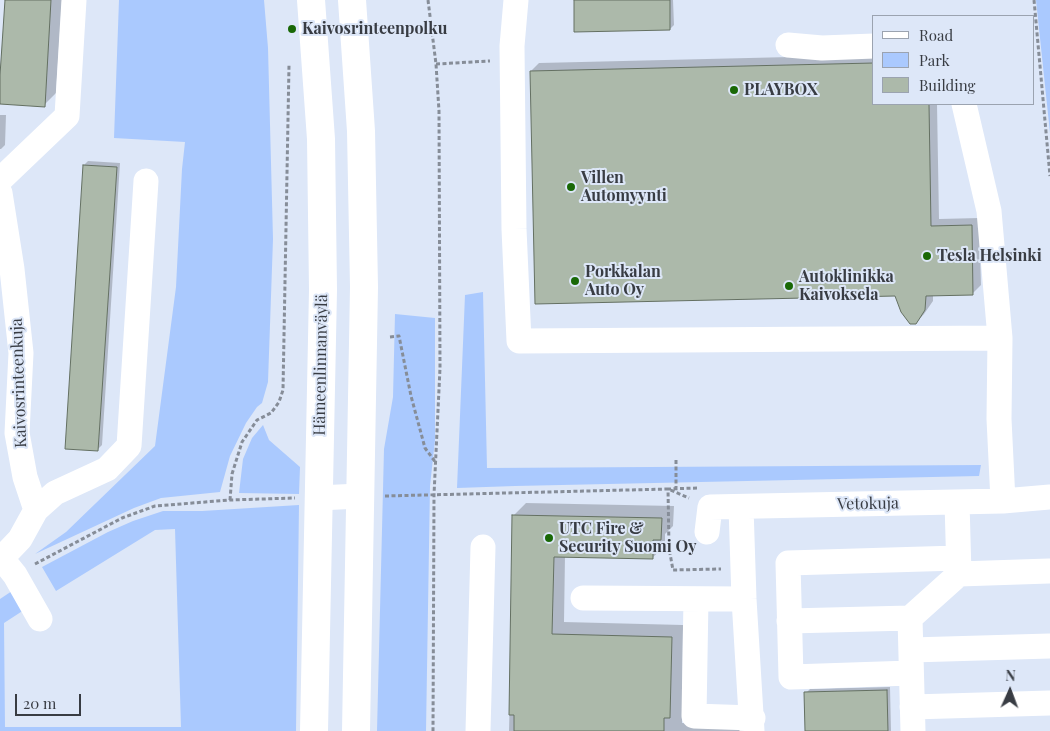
<!DOCTYPE html>
<meta charset="utf-8">
<style>
body{margin:0}
#map{position:relative;width:1050px;height:731px;overflow:hidden;background:#dde7f8;font-family:"Playfair Display",serif}
canvas{display:block}
.legend{position:absolute;left:872px;top:15px;width:162px;height:90px;box-sizing:border-box;background:#dde7f8;border:1px solid #9ba3b0;margin:0;padding:6px 9px;list-style:none;font-size:15px;color:#383c43}
.legend li{display:flex;align-items:center;gap:10px;height:25px}
.legend b{width:25px;border:1px solid #9ba3b0}
.north{position:absolute;left:985px;top:666px;width:50px;height:50px;-webkit-text-stroke:4px #dde7f8;paint-order:stroke;rotate:2deg;font-size:14px;font-weight:700;line-height:20px;text-align:center;color:#383c43}
.north::after{content:'';display:block;margin:auto;width:18px;height:22px;background:#383c43;clip-path:polygon(50% 0,100% 100%,50% 72%,0 100%)}
.scale{position:absolute;left:15px;top:694px;width:66px;height:22px;box-sizing:border-box;border:2px solid #383c43;border-top:0;padding-left:6px;font-size:15px;line-height:18px;white-space:nowrap;color:#383c43;-webkit-text-stroke:4px #dde7f8;paint-order:stroke}
</style>
<div id="map">
<canvas width="1050" height="731"></canvas>
<ul class="legend">
<li><b style="height:6px;background:#fff"></b>Road</li>
<li><b style="height:14px;background:#aac9fe"></b>Park</li>
<li><b style="height:14px;background:#acb9aa"></b>Building</li>
</ul>
<div class="north">N</div>
<div class="scale">20 m</div>
</div>
<script>
const g = document.querySelector('canvas').getContext('2d');
g.lineJoin = 'round';
function paint(path, color) {
  g.fillStyle = color;
  g.fill(path, 'evenodd');
}
function shape(rows) {
  const path = new Path2D();
  for (const r of rows) {
    path.moveTo(r[0], r[1]);
    for (let i = 2; i < r.length; i += 2) path.lineTo(r[i], r[i + 1]);
  }
  return path;
}
function stroke(path, color, width, dash) {
  g.strokeStyle = color;
  g.lineWidth = width;
  g.lineCap = dash ? 'butt' : 'round';
  g.setLineDash(dash || []);
  g.stroke(path);
}
function drawText(font, color, halo, rows, align = 'center') {
  g.font = font + ' "Playfair Display",serif';
  g.lineWidth = 4;
  g.setLineDash([]);
  g.textBaseline = 'middle';
  g.strokeStyle = halo;
  g.fillStyle = color;
  for (const [text, x, y, turn = 0] of rows) {
    g.save();
    g.translate(x, y);
    g.rotate((+turn || 0) * Math.PI / 180);
    g.textAlign = isNaN(turn) ? turn : align;
    if (halo) g.strokeText(text, 0, 0);
    g.fillText(text, 0, 0);
    g.restore();
  }
}
const green = shape([
 [119,0,264,0,268,48,273,239,268,382,262,403,257,407,246,423,230,456,220,492,161,498,134,508,35,554,66,532,155,446,176,287,182,169,185,142,114,138],
 [1036,0,1050,0,1050,133],
 [483,292,487,468,981,465,979,476,515,486,457,488,465,295],
 [395,314,435,318,435,440,430,486,426,731,377,731,384,449,393,397],
 [263,425,269,440,300,467,299,494,239,493,243,459,252,438],
 [299,505,296,731,0,731,0,599,12,591,24,610,4,623,5,727,181,727,175,529,155,530,56,591,42,567,108,532,133,521,163,511,202,511]
]);
const shadow = shape([
 [6,0,62,0,56,93,44,105,0,103],
 [575,0,673,0,674,25,670,29],
 [874,55,874,104,937,104,939,219,979,218,981,285,973,293,933,294,933,301,924,314,916,323,896,295,531,71,539,63],
 [0,115,6,115,5,145,1,149,0,149],
 [88,161,120,163,102,445,98,449,84,165],
 [526,503,674,506,673,526,665,534,665,546,652,558,565,556,564,622,683,625,682,723,744,724,744,731,509,731,514,515],
 [890,687,891,731,807,731,806,693,810,689]
]);
const building = shape([
 [5,0,51,0,45,107,0,104,0,75,5,0],
 [574,0,670,0,670,30,574,32,574,0],
 [874,63,874,104,929,104,931,226,972,225,973,295,926,296,925,310,916,324,910,324,901,312,895,296,535,304,530,71,874,63],
 [83,165,117,167,98,451,65,449,83,165],
 [512,515,662,518,661,540,653,540,653,559,554,557,552,634,672,637,670,718,664,718,664,731,514,731,514,715,509,715,512,515],
 [887,690,888,731,805,731,804,692,887,690]
]);
const path = shape([
 [428,0,436,64,439,111,440,368,434,495,433,731],
 [1034,0,1050,176],
 [436,64,490,61],
 [390,337,399,336,411,396,425,448,436,463],
 [676,460,676,488],
 [697,488,668,489,669,548,673,570,721,569],
 [385,496,668,489,689,498],
 [230,500,232,474,242,442,257,420,271,413,279,402,283,390,289,65],
 [35,564,122,518,155,506,230,500,295,498]
]);
const minor = shape([
 [516,0,512,46,514,229,519,341,1000,338],
 [788,45,822,48,874,46],
 [964,104,989,211,1000,338,999,419,1003,501],
 [0,180,67,116,74,0],
 [0,193,12,269,21,353,17,433,25,477,36,510,20,539,0,560],
 [318,498,360,496],
 [741,507,744,599,752,731],
 [36,510,55,493,107,469,129,446,146,181],
 [707,532,710,507,1003,501,1050,497],
 [2,559,15,575,40,619],
 [959,574,1049,571],
 [583,598,744,599],
 [696,599,694,716,753,718],
 [789,621,910,618],
 [911,650,1050,646],
 [911,673,791,677,788,563,958,558],
 [912,707,1050,703],
 [478,731,483,547],
 [913,731,910,618,959,574,957,502]
]);
const highway = shape([
 [311,0,321,139,323,290,314,731],
 [352,0,361,131,364,287,356,731]
]);
const markers = [
 [292,29,5,"#196806"],
 [734,90,5,"#196806"],
 [571,187,5,"#196806"],
 [927,256,5,"#196806"],
 [575,281,5,"#196806"],
 [789,286,5,"#196806"],
 [549,538,5,"#196806"]
];
const poiNames = [
 ["Kaivosrinteenpolku",302,29],
 ["PLAYBOX",744,90],
 ["Villen",581,178],
 ["Automyynti",581,196],
 ["Tesla Helsinki",937,256],
 ["Porkkalan",585,272],
 ["Auto Oy",585,290],
 ["Autoklinikka",799,277],
 ["Kaivoksela",799,295],
 ["UTC Fire &",559,529],
 ["Security Suomi Oy",559,547]
];
const streetNames = [
 ["Hämeenlinnanväylä",321,365,-89],
 ["Kaivosrinteenkuja",19,383,-92],
 ["Vetokuja",868,504,-1]
];
paint(green, '#aac9fe');
paint(shadow, '#0003');
paint(building, '#acb9aa');
stroke(building, '#647062', 1);
stroke(path, '#868d98', 3, [4, 2.5]);
stroke(minor, '#fff', 25);
stroke(highway, '#fff', 28);
for (const [x, y, r, color] of markers) {
  const dot = new Path2D();
  dot.arc(x, y, r, 0, 2 * Math.PI);
  g.fillStyle = color;
  g.fill(dot);
  stroke(dot, '#dde7f8', 2);
}
drawText('bold 16px', '#383c43', '#dde7f8', poiNames, 'left');
drawText('16px', '#383c43', '#dde7f8', streetNames);
</script>
